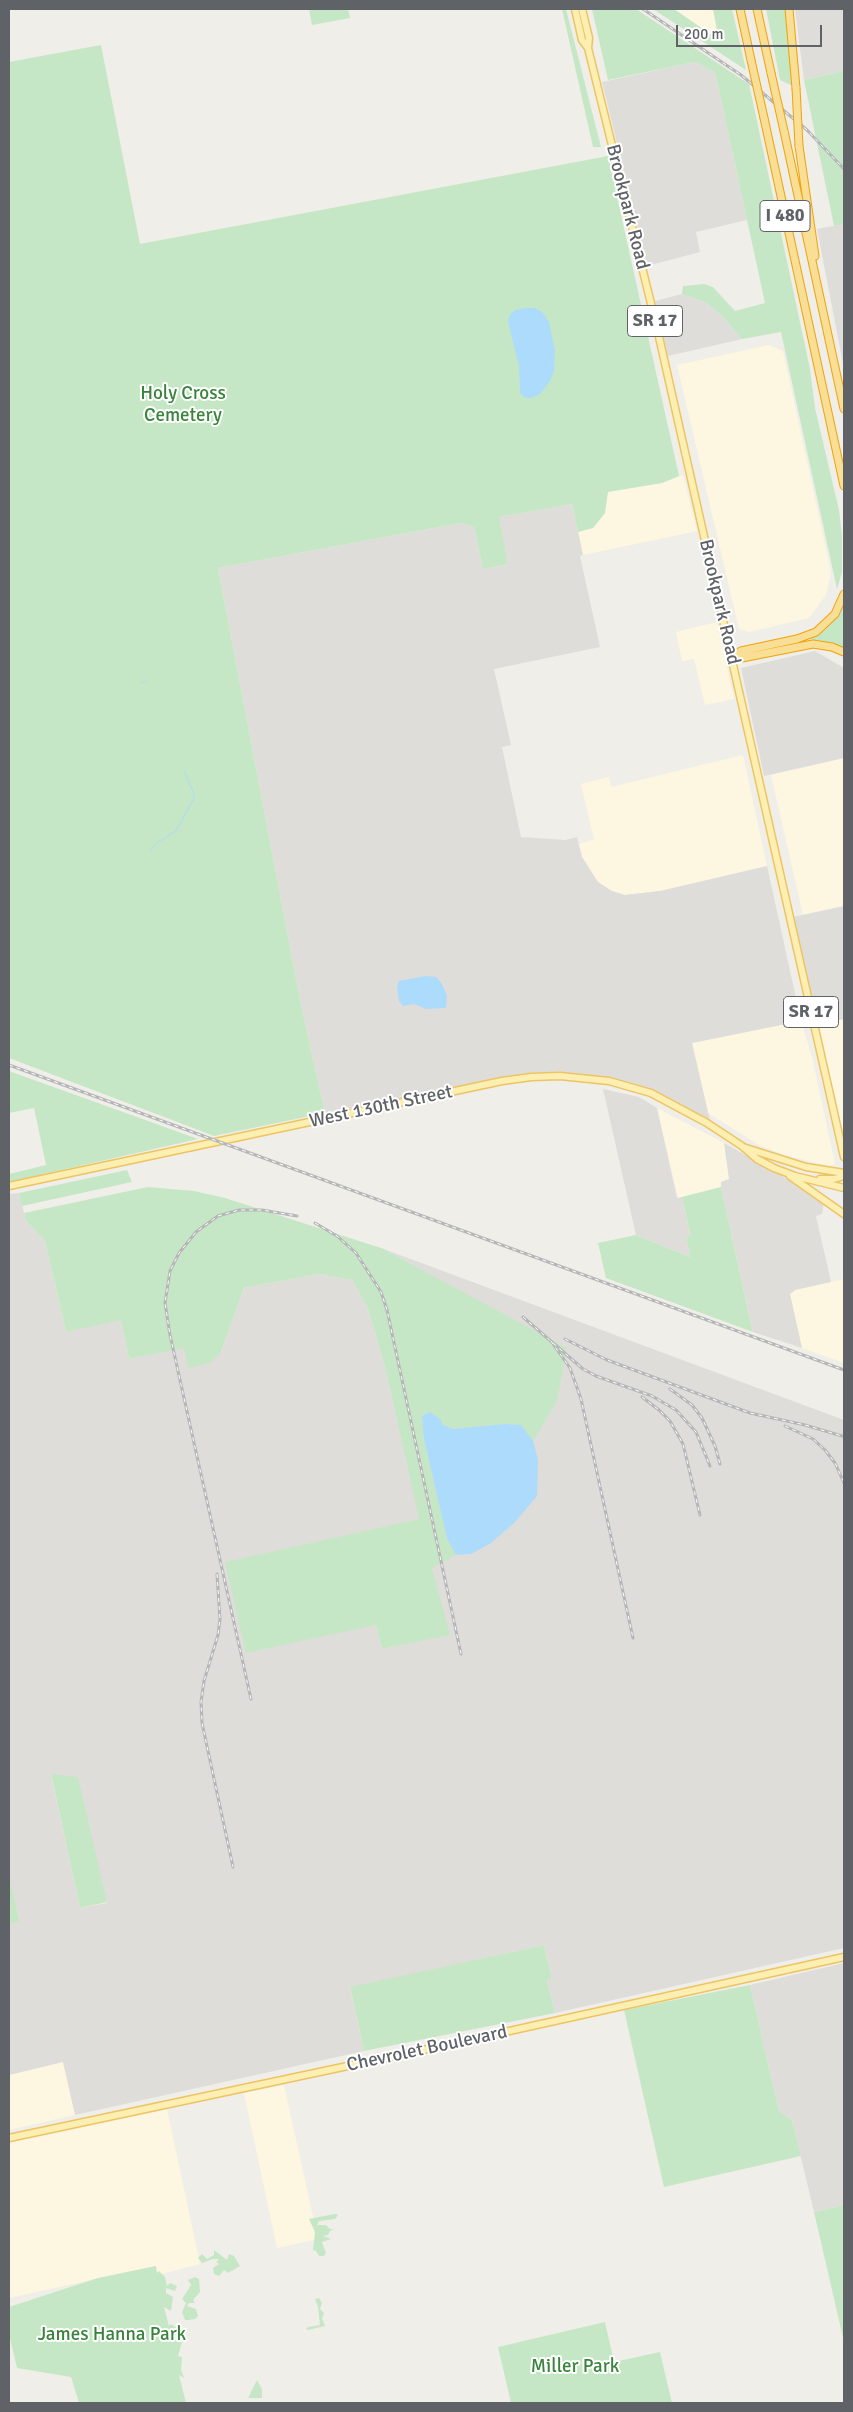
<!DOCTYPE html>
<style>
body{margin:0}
#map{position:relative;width:853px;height:2412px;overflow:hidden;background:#f0eee8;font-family:Signika,sans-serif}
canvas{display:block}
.frame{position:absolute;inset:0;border:10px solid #5f6367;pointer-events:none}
.scale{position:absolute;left:676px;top:25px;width:146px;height:22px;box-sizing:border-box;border:2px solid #5f6367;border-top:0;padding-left:6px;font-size:15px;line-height:18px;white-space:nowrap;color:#5f6367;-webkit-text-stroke:4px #fff;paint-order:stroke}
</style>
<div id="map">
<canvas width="853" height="2412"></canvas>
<div class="frame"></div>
<div class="scale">200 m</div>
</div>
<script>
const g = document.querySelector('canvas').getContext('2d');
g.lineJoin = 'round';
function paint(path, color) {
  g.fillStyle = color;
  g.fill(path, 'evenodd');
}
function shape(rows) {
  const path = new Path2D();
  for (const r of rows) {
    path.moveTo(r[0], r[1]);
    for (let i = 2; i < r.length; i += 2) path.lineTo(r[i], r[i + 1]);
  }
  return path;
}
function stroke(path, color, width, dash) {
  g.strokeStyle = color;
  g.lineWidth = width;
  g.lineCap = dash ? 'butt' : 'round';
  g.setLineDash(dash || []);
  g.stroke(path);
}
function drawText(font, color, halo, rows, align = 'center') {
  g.font = font + ' Signika,sans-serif';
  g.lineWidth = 4;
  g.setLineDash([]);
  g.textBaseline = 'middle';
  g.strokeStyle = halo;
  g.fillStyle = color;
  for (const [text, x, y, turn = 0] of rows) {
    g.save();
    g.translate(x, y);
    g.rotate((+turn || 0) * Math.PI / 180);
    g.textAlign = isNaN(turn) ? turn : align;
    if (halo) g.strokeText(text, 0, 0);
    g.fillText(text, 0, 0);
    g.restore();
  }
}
const commercial = shape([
 [674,9,713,9,719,40],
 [769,345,783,351,831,572,826,595,809,618,749,632,739,629,677,365],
 [683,475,697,531,583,555,578,532,593,528,605,513,607,492,662,483],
 [717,622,734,699,705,705,694,659,682,661,676,632],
 [743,755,767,866,660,891,625,895,612,891,598,882,582,857,579,844,594,839,581,784,609,777,611,787],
 [844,758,844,906,803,915,771,775],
 [844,1019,844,1138,818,1024],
 [801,1021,812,1057,835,1164,829,1166,784,1155,759,1145,708,1113,692,1043],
 [657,1108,724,1143,730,1179,722,1182,721,1187,678,1198],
 [844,1279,844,1363,802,1348,790,1294,795,1290],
 [63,2062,75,2115,9,2130,9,2075],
 [284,2085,318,2239,277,2248,244,2093],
 [167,2109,200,2264,158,2275,155,2266,9,2298,9,2141]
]);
const industrial = shape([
 [795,9,844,9,844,71,804,80],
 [695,62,715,72,747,220,696,232,700,252,647,266,602,82],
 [844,224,844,369,817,229],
 [682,294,705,302,721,315,742,339,668,356,655,301],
 [572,504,583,555,580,556,600,647,494,669,511,745,502,747,521,837,565,840,577,837,582,857,598,882,612,891,625,895,660,891,767,866,801,1021,692,1043,711,1125,664,1097,595,1077,570,1073,546,1073,325,1113,301,1005,218,568,461,523,474,527,483,569,508,564,498,517],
 [815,651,844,668,844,758,764,776,741,668],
 [844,906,844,1019,818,1024,793,917],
 [603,1089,639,1097,657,1108,677,1198,682,1197,690,1236,686,1237,690,1257,636,1235],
 [724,1143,779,1174,824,1203,822,1214,816,1216,831,1282,795,1290,790,1294,802,1348,753,1332,721,1187,721,1182,729,1179],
 [19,1193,26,1221,45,1241,66,1332,121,1319,129,1359,184,1347,221,1352,244,1288,319,1274,352,1280,368,1309,386,1371,415,1499,381,1248,844,1420,844,1948,555,2013,547,1980,552,1979,544,1945,350,1988,364,2051,75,2115,63,2062,9,2075,9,1194],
 [376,1624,450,1634,382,1649],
 [51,1775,107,1902,107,1903,80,1908],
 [844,1963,844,2205,814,2212,792,2120,779,2111,750,1985]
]);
const green = shape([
 [309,9,348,9,350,18,312,25],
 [562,9,566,9,601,147,593,147],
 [592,9,636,9,749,84,810,369,815,408,839,510,842,536,842,572,837,589,781,332,742,339,721,315,705,302,682,294,683,286,704,284,713,287,735,311,765,303,715,72,695,62,608,80],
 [653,9,674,9,719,40,713,9,732,9,746,70],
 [766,9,785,9,793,86,780,80],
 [101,45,140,244,608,156,679,476,662,483,608,492,605,513,593,528,578,532,572,504,499,517,508,564,483,569,474,527,461,523,218,568,301,1005,325,1113,214,1136,9,1058,9,62],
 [844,71,844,224,834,226,804,80],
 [844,602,844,649,826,642,812,641,811,638,825,630,833,621],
 [9,1071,198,1139,9,1182,9,1174,46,1165,34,1108,9,1113],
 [127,1170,132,1182,22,1206,19,1193],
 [148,1187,194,1191,225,1198,381,1248,567,1348,557,1401,533,1441,521,1425,505,1424,453,1429,422,1416,424,1439,447,1538,456,1555,432,1568,450,1635,382,1649,376,1625,246,1653,225,1562,419,1519,386,1371,368,1309,352,1280,319,1274,244,1288,221,1352,210,1363,188,1368,184,1348,129,1359,121,1320,66,1332,45,1241,26,1221,24,1213],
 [721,1187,750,1319,753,1332,606,1278,598,1243,636,1235,690,1257,686,1237,690,1235,682,1197],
 [51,1774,78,1777,107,1902,80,1908],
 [9,1875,19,1921,9,1924],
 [544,1945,552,1979,547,1980,555,2013,364,2051,350,1987],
 [750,1985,779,2111,792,2120,801,2156,664,2187,624,2010],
 [844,2205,844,2342,814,2212],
 [335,2214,338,2215,335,2219,319,2221,317,2225,326,2225,330,2229,334,2229,330,2231,328,2235,323,2236,331,2239,322,2242,326,2253,324,2256,319,2256,316,2251,313,2250,315,2232,309,2219],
 [214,2250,227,2260,229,2254,234,2256,240,2266,228,2273,224,2270,219,2276,214,2274,213,2268,219,2264,216,2262,219,2259,213,2259,202,2263,198,2258,202,2254,207,2259,214,2255],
 [156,2266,157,2273,159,2271,165,2277,167,2286,170,2283,177,2286,175,2291,166,2288,166,2293,173,2297,171,2311,164,2307,169,2326,171,2324,177,2328,178,2332,172,2338,182,2342,178,2356,182,2357,181,2370,184,2378,179,2375,186,2403,79,2403,71,2377,17,2368,9,2334,9,2307,98,2278],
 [195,2277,199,2279,200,2292,193,2300,195,2303,189,2303,187,2306,196,2309,198,2316,195,2319,188,2320,185,2320,182,2312,186,2303,182,2299,191,2285,188,2280],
 [319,2298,322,2303,320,2309,324,2313,322,2318,325,2326,308,2330,306,2329,308,2327,320,2325,318,2307,315,2299],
 [605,2322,614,2362,660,2352,672,2403,511,2403,498,2347],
 [257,2380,262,2389,262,2398,248,2398]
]);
const water = shape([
 [525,308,535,308,542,312,549,322,555,351,554,371,550,381,540,394,532,398,525,398,520,393,519,366,508,322,510,315,515,310],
 [426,976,436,977,442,984,447,996,446,1008,426,1009,414,1004,403,1006,399,1001,397,987,399,981],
 [430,1412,440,1419,443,1425,453,1429,505,1424,521,1425,533,1441,538,1459,537,1496,515,1522,491,1543,471,1554,456,1555,447,1538,424,1439,422,1416]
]);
const stream = shape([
 [142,683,146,681],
 [151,850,157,843,176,831,194,798,194,794,184,771]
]);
const major = shape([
 [575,9,582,40,588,48],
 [582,9,589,38,588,48,657,328,844,1157],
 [743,1147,806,1167,844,1173],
 [790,1176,844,1214],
 [820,1179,834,1179,844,1176],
 [9,1186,502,1081,531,1077,560,1076,609,1081,651,1093,707,1123,742,1146,757,1159,774,1168,795,1176,844,1188],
 [9,2138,437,2047,844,1957]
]);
const highway = shape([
 [740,9,751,60],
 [757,9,771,73],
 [789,9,796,88],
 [764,118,844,486],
 [784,131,844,409],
 [799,146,815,256],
 [731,657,741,651,797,639,816,632,835,614,844,594],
 [732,657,742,658,813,644,832,647,844,652]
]);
const rail = shape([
 [643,9,741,75,807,130,844,169],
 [9,1065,844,1370],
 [315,1223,337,1236,356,1253,381,1292,387,1310,461,1654],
 [523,1317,583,1369,596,1376,652,1396,676,1410,696,1432,710,1466],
 [565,1339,607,1360,750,1413,805,1425,842,1436],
 [551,1341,570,1368,581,1399,633,1638],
 [670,1389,692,1405,702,1418,715,1446,720,1464],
 [642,1397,659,1410,670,1421,683,1444,700,1515],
 [785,1426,813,1439,825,1450,835,1463,844,1483],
 [217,1574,220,1619,218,1635,204,1681,201,1702,202,1723,233,1867],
 [251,1699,170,1335,165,1303,170,1271,179,1253,196,1232,218,1216,239,1210,262,1210,297,1216]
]);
const highwayBridge = shape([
 [751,60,764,118],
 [771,73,784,131],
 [796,88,799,146]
]);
const shields = [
 [785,216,50],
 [655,321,55],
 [811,1012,55]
];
const shieldNames = [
 ["I 480",785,216],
 ["SR 17",655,321],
 ["SR 17",811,1012]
];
const streetNames = [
 ["Brookpark Road",627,207,76],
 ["Brookpark Road",719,602,77],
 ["West 130th Street",381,1107,-12],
 ["Chevrolet Boulevard",427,2049,-12]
];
const parkNames = [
 ["Holy Cross",183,394],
 ["Cemetery",183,416],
 ["James Hanna Park",112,2335],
 ["Miller Park",575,2367]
];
paint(commercial, '#fdf6e0');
paint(industrial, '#dfddda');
paint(green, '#c6e7c5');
paint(water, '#acdbfc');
stroke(stream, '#acdbfc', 1);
stroke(major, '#edc464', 9);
stroke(highway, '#f0a308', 9);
stroke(major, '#fcefb1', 6);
stroke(highway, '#f9de96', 7);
stroke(rail, '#b5b6b7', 3);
stroke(rail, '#fff', 1, [4]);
stroke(highwayBridge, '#f0a308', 9, []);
stroke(highwayBridge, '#f9de96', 7);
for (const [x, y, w] of shields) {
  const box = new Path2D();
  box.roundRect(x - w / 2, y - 15.5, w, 31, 4);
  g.fillStyle = '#fff';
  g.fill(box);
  stroke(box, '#5f6367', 1);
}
drawText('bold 18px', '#5f6367', null, shieldNames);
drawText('19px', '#5f6367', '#fff', streetNames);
drawText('19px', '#39843b', '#fff', parkNames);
</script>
